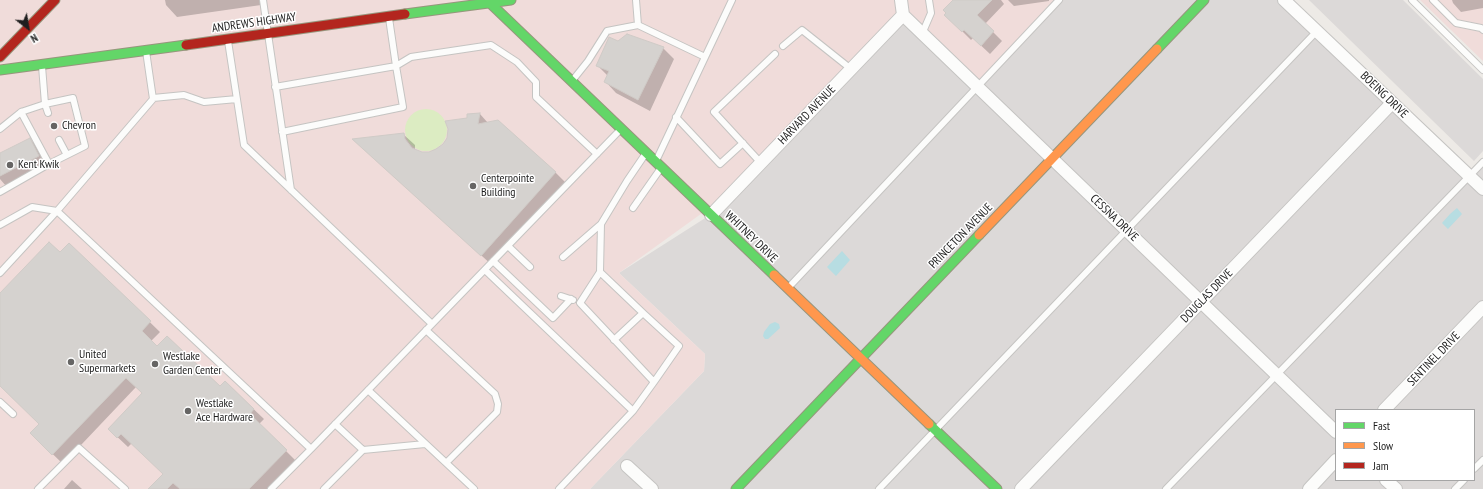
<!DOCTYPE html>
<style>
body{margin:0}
#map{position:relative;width:1483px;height:489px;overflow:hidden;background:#edeae6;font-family:"PT Sans Narrow",sans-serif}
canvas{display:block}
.legend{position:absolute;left:1335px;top:409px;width:140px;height:72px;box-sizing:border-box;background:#fff;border:1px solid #a5a5a5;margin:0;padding:5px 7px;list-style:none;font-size:12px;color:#1e1e1e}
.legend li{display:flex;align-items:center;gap:8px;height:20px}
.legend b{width:20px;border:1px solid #a5a5a5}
.north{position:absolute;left:8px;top:8px;width:40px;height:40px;-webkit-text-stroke:3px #fff;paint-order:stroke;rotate:149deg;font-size:11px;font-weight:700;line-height:16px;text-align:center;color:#1e1e1e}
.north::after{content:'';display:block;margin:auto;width:14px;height:18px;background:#1e1e1e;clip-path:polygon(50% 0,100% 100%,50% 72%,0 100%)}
</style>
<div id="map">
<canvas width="1483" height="489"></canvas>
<ul class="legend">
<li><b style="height:5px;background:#63d668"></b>Fast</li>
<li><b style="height:5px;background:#ff974d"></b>Slow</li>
<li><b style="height:5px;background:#b3261e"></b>Jam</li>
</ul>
<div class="north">N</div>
</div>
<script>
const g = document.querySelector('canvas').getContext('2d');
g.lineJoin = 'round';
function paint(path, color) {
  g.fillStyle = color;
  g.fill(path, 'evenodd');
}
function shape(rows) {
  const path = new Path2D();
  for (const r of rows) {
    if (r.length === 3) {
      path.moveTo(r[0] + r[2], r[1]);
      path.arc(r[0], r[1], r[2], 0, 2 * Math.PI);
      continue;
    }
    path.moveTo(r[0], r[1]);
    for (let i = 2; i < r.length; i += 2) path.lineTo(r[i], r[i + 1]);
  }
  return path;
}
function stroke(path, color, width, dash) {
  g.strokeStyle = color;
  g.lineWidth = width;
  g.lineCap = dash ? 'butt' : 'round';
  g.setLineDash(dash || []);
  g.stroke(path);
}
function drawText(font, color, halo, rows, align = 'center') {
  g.font = font + ' "PT Sans Narrow",sans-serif';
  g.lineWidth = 3;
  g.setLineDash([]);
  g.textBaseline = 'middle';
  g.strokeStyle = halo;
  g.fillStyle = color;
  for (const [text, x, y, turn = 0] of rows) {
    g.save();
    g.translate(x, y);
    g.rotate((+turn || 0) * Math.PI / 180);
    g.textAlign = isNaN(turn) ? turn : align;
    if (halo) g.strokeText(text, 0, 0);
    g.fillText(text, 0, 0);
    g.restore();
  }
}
const residential = shape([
 [1059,0,1286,0,1467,172,1483,166,1483,489,590,489,704,371,705,354,619,273,710,215,901,15],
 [1336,410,1474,410,1474,480,1336,480],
 [1309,0,1403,0,1483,79,1483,151,1474,161]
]);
const commercial = shape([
 [0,0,1059,0,977,87,902,16,710,215,705,211,619,273,705,354,704,371,590,489,0,489],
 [1420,0,1483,0,1483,61]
]);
const grass = shape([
 [426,130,21]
]);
const water = shape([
 [1457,208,1462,214,1448,229,1442,223,1450,214],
 [842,251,850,260,836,276,827,267],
 [775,322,779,324,780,328,768,339,765,339,763,336,764,332,770,324]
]);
const shadow = shape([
 [165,0,260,0,261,5,177,17,166,5],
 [959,0,1001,0,1004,4,985,24,1002,41,990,54,973,38,971,40,954,23],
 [1008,0,1049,0,1049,1,1014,6],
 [1452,0,1483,0,1483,8,1461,12,1453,3],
 [618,42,663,48,674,59,650,111,616,93,605,81,608,76,597,65],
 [480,114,488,123,555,172,566,183,493,266,354,140,403,134,415,145,415,150,421,153,429,153,444,145,469,119],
 [30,139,38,148,47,164,6,186,0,179,0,154],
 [69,244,160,332,151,341,157,347,220,388,225,382,264,419,259,424,296,461,269,489,158,489,164,474,132,443,128,447,109,429,143,394,136,387,63,464,31,433,40,424,0,385,0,294,60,254],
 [72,480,82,489,64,489]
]);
const building = shape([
 [953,0,992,0,977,15,994,31,981,46,964,30,962,32,944,15,946,13,943,10,953,0],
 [627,34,664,47,638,100,604,82,609,71,596,66,609,37,618,41,627,34],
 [480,113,478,124,498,120,556,172,481,256,352,139,404,133,405,139,412,148,422,152,429,152,436,149,443,144,447,138,448,129,445,121,467,118,467,114,480,113],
 [30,138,39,156,0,176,0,153,30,138],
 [49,242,60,252,69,243,151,321,142,331,157,346,167,336,220,386,225,381,254,409,250,414,287,450,249,489,180,489,173,483,167,489,148,489,163,474,121,434,117,438,108,429,142,393,126,378,52,455,30,433,39,424,0,386,0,293,49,242]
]);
const lane = shape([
 [263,0,291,190],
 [636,0,638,25,705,57],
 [1412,0,1483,70],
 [1433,0,1456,23,1481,28,1483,30],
 [389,18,396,66,411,57,491,45,517,62,536,82,536,97,597,154],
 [922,34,931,13,929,0],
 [228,41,244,145,432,324],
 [783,46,802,30,851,69],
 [42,66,45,104,73,98,85,146,49,164,21,112,45,104,48,113],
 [572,81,588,61,607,31,638,25],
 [275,87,396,66,403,107,282,132],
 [153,98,184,95,204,102,237,99],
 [676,117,720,164,743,143],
 [0,129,21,112],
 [59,140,67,155],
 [656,161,732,0],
 [761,163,714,112,775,54],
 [0,192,49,164],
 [633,208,661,168],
 [0,225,32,207,57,211,311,449,621,129],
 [508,246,530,267],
 [563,257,601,224],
 [493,261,553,318,571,299],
 [485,270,633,411,559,489],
 [600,272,643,313,614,340],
 [0,273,57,211,153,99,146,51],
 [789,287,1059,0],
 [561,296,573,300],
 [643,313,679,346,654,382],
 [426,330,495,394,498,404,497,412,446,463],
 [368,390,474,489],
 [0,402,13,414],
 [633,411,654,382,580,303,600,272,601,224,627,181,646,153],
 [335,424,363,450,425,444],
 [1474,469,1483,460],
 [38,489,79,448,125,489],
 [271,489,311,449],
 [324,489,363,450],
 [879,489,1317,31],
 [1166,489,1483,162],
 [1455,489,1464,480]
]);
const street = shape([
 [901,0,903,15,1336,432],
 [1284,0,1483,189],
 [711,215,903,15],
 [1384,410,1483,307],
 [627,466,652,489],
 [1386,480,1396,489],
 [1021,489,1392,103],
 [1309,489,1336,460]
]);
const fast = shape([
 [490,3,774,275],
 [405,14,511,0],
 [1157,49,1204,0],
 [0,70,186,45],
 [929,424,997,489],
 [736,489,979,235]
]);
const slow = shape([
 [979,235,1157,49],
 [774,275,929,424]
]);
const jam = shape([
 [186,45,405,14],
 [0,57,55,0]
]);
const markers = [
 [54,126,4,"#666564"],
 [10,165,4,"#666564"],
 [473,186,4,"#666564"],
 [71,362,4,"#666564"],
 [155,364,4,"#666564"],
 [188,411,4,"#666564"]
];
const streetNames = [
 ["ANDREWS HIGHWAY",254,23,-8],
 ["BOEING DRIVE",1384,95,44],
 ["HARVARD AVENUE",807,115,-46],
 ["CESSNA DRIVE",1114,218,44],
 ["PRINCETON AVENUE",961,236,-46],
 ["WHITNEY DRIVE",751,237,44],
 ["DOUGLAS DRIVE",1207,296,-46],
 ["SENTINEL DRIVE",1434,359,-46]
];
const poiNames = [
 ["Chevron",62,126],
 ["Kent Kwik",18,165],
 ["Centerpointe",481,179],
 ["Building",481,193],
 ["United",79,355],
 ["Supermarkets",79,369],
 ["Westlake",163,357],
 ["Garden Center",163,371],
 ["Westlake",196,404],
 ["Ace Hardware",196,418]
];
paint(residential, '#dcd9d8');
paint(commercial, '#f0dcda');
paint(grass, '#dcecc2');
paint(water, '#b7dde2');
paint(shadow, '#0003');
paint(building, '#d5d2cf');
stroke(building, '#d0cbc7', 1);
stroke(lane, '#c5c4c2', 8);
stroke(street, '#c5c4c2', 14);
stroke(fast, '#97967d', 11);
stroke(slow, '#97967d', 11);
stroke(jam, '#97967d', 11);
stroke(lane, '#fcfcfb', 6);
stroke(street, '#fcfcfb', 12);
stroke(fast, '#63d668', 9);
stroke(slow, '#ff974d', 9);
stroke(jam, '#b3261e', 9);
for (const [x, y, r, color] of markers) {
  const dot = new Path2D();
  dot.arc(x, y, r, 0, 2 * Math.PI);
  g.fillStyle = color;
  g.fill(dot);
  stroke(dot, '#fff', 1.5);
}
drawText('12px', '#1e1e1e', '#fff', streetNames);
drawText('12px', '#1e1e1e', '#fff', poiNames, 'left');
</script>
